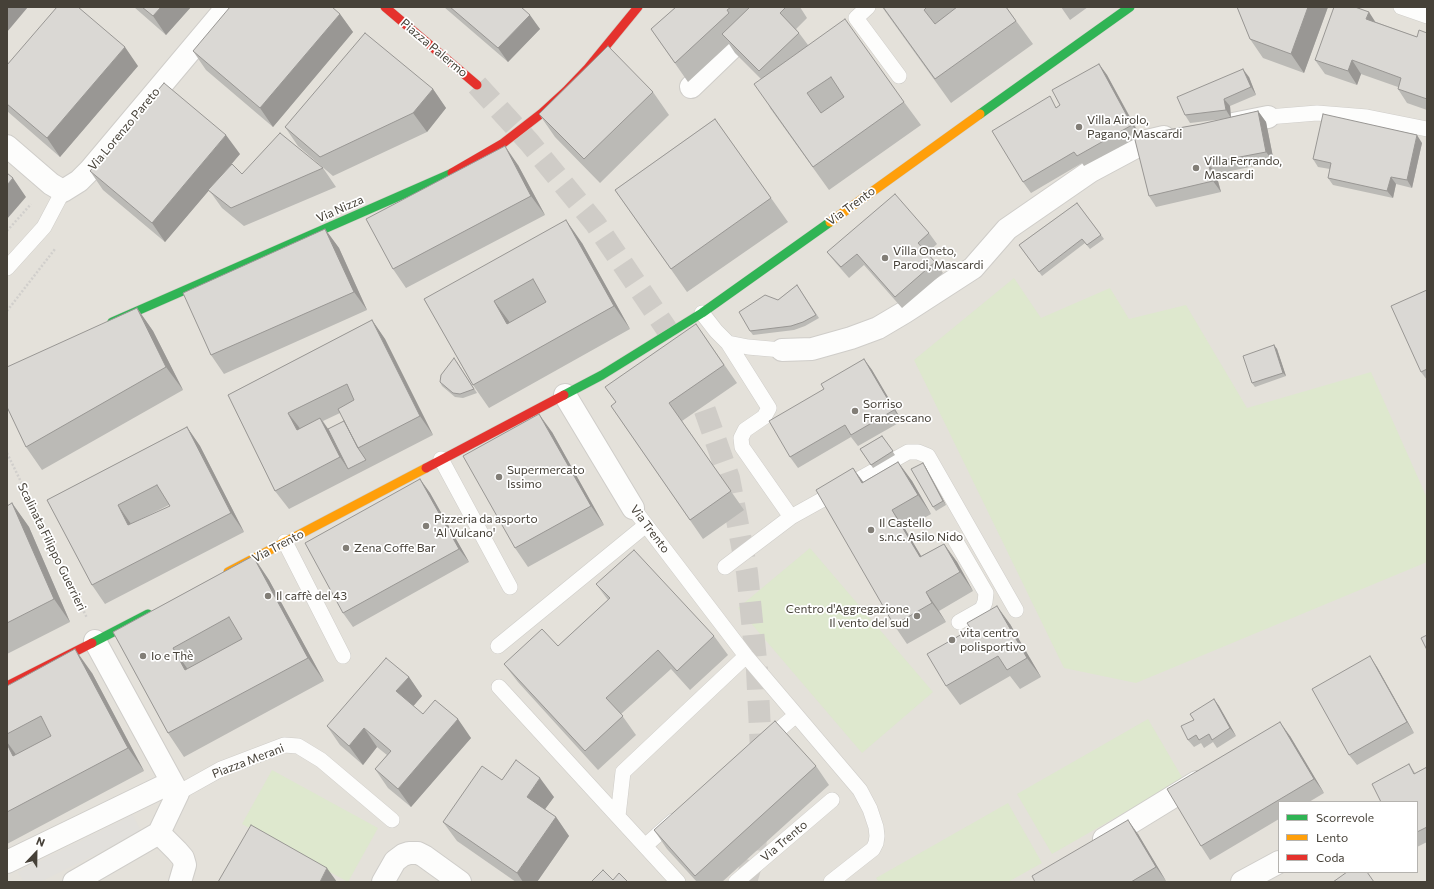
<!DOCTYPE html>
<meta charset="utf-8">
<style>
body{margin:0}
#map{position:relative;width:1434px;height:889px;overflow:hidden;background:#f1efeb;font-family:Commissioner,sans-serif}
canvas{display:block}
.frame{position:absolute;inset:0;border:8px solid #464138;pointer-events:none}
.legend{position:absolute;left:1278px;top:801px;width:140px;height:72px;box-sizing:border-box;background:#fff;border:1px solid #b5b3af;margin:0;padding:5px 7px;list-style:none;font-size:12px;color:#464138}
.legend li{display:flex;align-items:center;gap:8px;height:20px}
.legend b{width:20px;border:1px solid #b5b3af}
.north{position:absolute;left:16px;top:833px;width:40px;height:40px;-webkit-text-stroke:3px #fff;paint-order:stroke;rotate:22deg;font-size:11px;font-weight:700;line-height:16px;text-align:center;color:#464138}
.north::after{content:'';display:block;margin:auto;width:14px;height:18px;background:#464138;clip-path:polygon(50% 0,100% 100%,50% 72%,0 100%)}
</style>
<div id="map">
<canvas width="1434" height="889"></canvas>
<div class="frame"></div>
<ul class="legend">
<li><b style="height:5px;background:#30b455"></b>Scorrevole</li>
<li><b style="height:5px;background:#ff9f0a"></b>Lento</li>
<li><b style="height:5px;background:#e5322d"></b>Coda</li>
</ul>
<div class="north">N</div>
</div>
<script>
const g = document.querySelector('canvas').getContext('2d');
g.lineJoin = 'round';
function paint(path, color) {
  g.fillStyle = color;
  g.fill(path, 'evenodd');
}
function shape(rows) {
  const path = new Path2D();
  for (const r of rows) {
    path.moveTo(r[0], r[1]);
    for (let i = 2; i < r.length; i += 2) path.lineTo(r[i], r[i + 1]);
  }
  return path;
}
function stroke(path, color, width, dash) {
  g.strokeStyle = color;
  g.lineWidth = width;
  g.lineCap = dash ? 'butt' : 'round';
  g.setLineDash(dash || []);
  g.stroke(path);
}
function drawText(font, color, halo, rows, align = 'center') {
  g.font = font + ' Commissioner,sans-serif';
  g.lineWidth = 3.5;
  g.setLineDash([]);
  g.textBaseline = 'middle';
  g.strokeStyle = halo;
  g.fillStyle = color;
  for (const [text, x, y, turn = 0] of rows) {
    g.save();
    g.translate(x, y);
    g.rotate((+turn || 0) * Math.PI / 180);
    g.textAlign = isNaN(turn) ? turn : align;
    if (halo) g.strokeText(text, 0, 0);
    g.fillText(text, 0, 0);
    g.restore();
  }
}
const residential = shape([
 [7,7,1427,7,1427,882,7,882],
 [1279,802,1417,802,1417,872,1279,872]
]);
const green = shape([
 [1014,278,1041,318,1110,288,1129,319,1186,305,1247,408,1371,372,1427,498,1427,562,1136,683,1064,668,914,360],
 [810,548,933,692,862,753,738,608],
 [1148,719,1183,779,1052,854,1017,794],
 [272,770,378,828,348,882,242,824],
 [1008,803,1042,863,1008,882,879,882,876,878]
]);
const parking = shape([
 [133,815,141,832,40,882,24,882,18,872]
]);
const secondaryTunnel = shape([
 [477,85,529,142,595,223,672,337,678,350],
 [691,380,703,405,729,478,747,572,757,670,761,750,761,764],
 [746,882,755,852,757,822]
]);
const path = shape([
 [7,231,31,204],
 [7,311,55,249],
 [7,453,87,618]
]);
const lane = shape([
 [868,7,856,18,899,76],
 [1401,7,1427,16],
 [1268,117,1317,113,1367,117,1427,129],
 [7,268,44,227,63,191],
 [702,313,716,331,728,343,748,347,782,350],
 [728,343,769,408,764,417,745,430,741,438,742,447,791,517,908,452,918,452,928,456,1016,610],
 [441,459,510,587],
 [633,508,746,656,860,790,870,809,876,827,877,836,876,843,873,849,831,882],
 [954,538,986,593,985,602,982,609,959,622],
 [285,542,343,656],
 [725,567,791,517],
 [498,646,646,525],
 [499,687,678,882],
 [767,740,796,715],
 [178,793,221,769,284,745,298,746,321,760,392,820],
 [618,816,623,772,746,656],
 [645,846,673,821],
 [736,882,832,800]
]);
const street = shape([
 [691,87,774,7],
 [1233,124,1268,117],
 [7,146,51,184,63,191,79,181,90,170,227,7],
 [782,350,812,349,851,338,878,328,905,312,973,268,1007,229,1091,171,1147,141,1164,137],
 [565,395,633,508],
 [159,833,177,851,183,858,185,865,180,882],
 [1104,839,1197,782],
 [7,862,172,782],
 [74,882,159,833,178,793,95,641],
 [383,882,395,861,403,855,409,853,418,853,424,856,460,882],
 [1242,882,1279,862]
]);
const fast = shape([
 [980,114,1130,7],
 [112,322,452,173],
 [564,395,602,375,702,313,830,222],
 [92,643,148,614]
]);
const slow = shape([
 [830,222,980,114],
 [228,572,426,468]
]);
const jam = shape([
 [385,7,477,85],
 [452,173,502,144,542,113,566,91,588,68,638,7],
 [426,468,564,395],
 [7,686,92,643]
]);
const wall = shape([
 [134,7,191,7,166,35],
 [444,7,521,7,540,29,508,62],
 [676,7,800,7,807,18,796,29,808,45,904,102,921,125,829,190,770,108,761,79,735,53,729,44,688,82,651,29],
 [882,7,1006,7,1033,44,951,103],
 [1061,7,1088,7,1070,20],
 [1237,7,1328,7,1304,73,1263,58,1250,39],
 [340,14,353,32,273,127,206,70,193,51],
 [1376,22,1417,37,1427,33,1427,110,1407,103,1398,89,1398,87,1361,74,1357,85,1325,74,1315,60],
 [1099,64,1107,75,1140,135,1201,124,1224,119,1190,123,1185,115,1249,77,1256,95,1230,106,1231,117,1258,111,1266,122,1274,162,1216,174,1221,192,1156,207,1149,196,1135,139,1084,166,1082,163,1031,193,1023,182,1057,107,1060,105],
 [7,65,138,66,60,157,7,111],
 [433,89,446,108,427,132,333,176,298,146,285,127],
 [653,92,669,115,600,183,555,137,539,114],
 [715,119,788,222,687,292,615,190],
 [1422,143,1412,188,1396,184,1393,198,1333,185,1328,178,1330,169,1318,167,1313,159],
 [240,154,225,172,242,174,323,168,336,187,244,226,222,208,209,190,165,242,103,190,90,171],
 [518,165,545,215,406,288,393,269],
 [1077,203,1104,239,1090,249,1085,243,1042,276,1019,245],
 [325,229,339,248,367,310,224,374,211,355],
 [929,233,937,244,927,253,935,262,943,273,902,308,864,265,849,278,835,262,827,252],
 [582,243,630,329,489,408,473,385,424,299],
 [797,285,819,318,805,326,794,330,753,335,750,331,778,300],
 [1427,290,1427,380,1421,372],
 [137,308,153,331,183,390,42,470,26,447],
 [372,320,385,339,433,435,289,509,275,491,228,395],
 [340,413,344,421,328,429,323,421],
 [696,324,737,383,682,421,744,510,703,539,611,406,616,402],
 [1274,345,1277,349,1286,376,1255,387,1252,383],
 [864,359,872,370,902,421,858,446,851,437,798,468,790,457,824,389],
 [457,362,477,393,463,398,455,397,442,386,440,382],
 [187,427,200,446,244,532,105,604,92,585,47,500],
 [169,505,170,506,131,524],
 [552,432,604,525,528,567,515,548],
 [882,436,895,455,873,468,860,449],
 [898,462,912,481,931,514,905,529,921,556,944,544,957,562,973,591,939,611,946,622,907,644,894,625,863,482],
 [925,466,946,505,936,511,933,507],
 [420,479,430,493,469,562,353,627,343,613],
 [12,503,29,527,70,622,7,654,7,506],
 [253,556,269,580,324,681,184,757,168,733,113,632],
 [596,584,714,636,728,655,690,690,671,669,621,714,636,735,598,770,518,682,504,664,558,646,608,600],
 [1010,624,1041,677,1020,689,1010,676,960,705,946,686],
 [1377,667,1414,733,1357,765,1349,755],
 [92,673,144,771,7,844,7,686],
 [409,677,422,696,413,706,423,714,471,738,411,807,388,788,375,769,387,755,377,747,363,765,340,745,327,726],
 [1214,699,1219,706,1236,736,1217,748,1213,742,1204,748,1201,743,1194,747,1188,740],
 [1290,736,1324,793,1309,802,1279,802,1279,819,1210,860,1201,846],
 [1409,764,1415,773,1427,767,1427,842,1417,847,1417,802],
 [816,766,829,785,722,882,697,882,667,849,654,830],
 [502,780,554,797,545,809,556,817,569,836,537,882,516,882,457,841,443,822],
 [1138,834,1166,881,1164,882,1035,882]
]);
const shadedWall = shape([
 [7,7,28,7,7,32],
 [161,7,191,7,166,35,153,16],
 [1308,7,1328,7,1304,73,1291,54],
 [1369,12,1378,26,1366,19],
 [340,14,353,32,273,127,260,108],
 [530,15,540,29,508,62,498,48],
 [125,47,138,66,60,157,47,138],
 [1352,60,1361,74,1357,85,1348,71],
 [1099,64,1107,75,1140,136,1132,125],
 [1243,69,1249,77,1256,95,1251,87],
 [433,89,446,108,427,132,413,113],
 [1224,99,1230,106,1231,118,1226,110],
 [1258,111,1266,122,1274,162,1266,152],
 [226,135,240,154,165,242,152,223],
 [1417,135,1422,143,1412,188,1407,180],
 [505,146,518,165,545,215,531,196],
 [1208,163,1216,174,1221,192,1213,181],
 [1391,177,1396,184,1393,198,1387,191],
 [13,178,26,197,7,219,7,185],
 [566,220,582,243,630,329,614,306],
 [325,229,339,248,367,310,354,292],
 [494,301,511,324,507,324],
 [137,308,153,331,183,390,166,367],
 [372,320,385,339,433,435,420,416],
 [1274,345,1277,349,1286,376,1283,373],
 [864,359,872,370,902,421,894,410],
 [288,413,302,431,297,430],
 [539,414,552,432,604,525,591,506],
 [320,418,334,437,348,469,340,457],
 [187,427,200,446,244,532,231,513],
 [898,462,912,481,931,514,918,495],
 [923,463,925,466,946,505,943,501],
 [853,468,867,487,862,483],
 [420,479,430,493,469,562,459,549],
 [12,503,29,527,70,622,54,599],
 [118,505,131,524,128,525],
 [892,510,905,529,933,576,920,557],
 [944,544,957,562,973,591,960,572],
 [253,556,269,580,324,681,308,658],
 [926,592,939,611,946,622,932,603],
 [997,606,1010,624,1041,677,1027,658],
 [173,648,189,671,185,670],
 [75,649,92,673,144,771,128,748],
 [1370,656,1377,667,1414,733,1407,722],
 [409,677,422,696,410,710,396,691],
 [1214,699,1219,706,1236,736,1230,728],
 [458,719,471,738,411,807,398,789],
 [1280,722,1290,736,1324,793,1314,779],
 [364,728,377,747,363,765,349,746],
 [7,742,20,760,13,756,7,744],
 [540,778,554,797,540,816,527,797],
 [556,817,569,836,537,882,523,882,517,873],
 [1128,820,1138,834,1166,881,1156,867],
 [327,868,337,882,320,882]
]);
const building = shape([
 [57,7,78,7,125,47,47,138,7,104,7,65,57,7],
 [142,7,161,7,153,16,142,7],
 [230,7,332,7,340,14,260,108,193,51,230,7],
 [450,7,521,7,530,15,498,48,450,7],
 [676,7,731,7,727,10,729,13,675,63,651,29,676,7],
 [750,7,786,7,780,13,799,33,759,71,722,34,750,7],
 [883,7,927,7,924,10,935,24,957,7,1006,7,1016,21,935,79,883,7],
 [1237,7,1308,7,1291,54,1250,39,1237,7],
 [1334,7,1355,7,1369,12,1366,19,1417,37,1419,30,1427,33,1427,99,1398,89,1401,78,1352,60,1348,71,1315,60,1334,7],
 [845,19,904,102,813,167,754,84,845,19],
 [831,77,844,97,821,113,807,93,831,77],
 [365,33,433,89,413,113,320,157,285,127,365,33],
 [608,46,653,92,584,159,539,114,608,46],
 [1099,64,1132,125,1077,156,1074,152,1023,182,992,131,1050,96,1056,108,1060,105,1052,90,1099,64],
 [1243,69,1251,87,1224,99,1226,110,1185,115,1177,97,1243,69],
 [164,83,226,135,152,223,90,171,164,83],
 [1258,111,1266,152,1208,163,1213,181,1149,196,1134,136,1201,124,1258,111],
 [1323,114,1417,135,1407,180,1391,177,1387,191,1328,178,1331,163,1313,159,1323,114],
 [715,119,771,198,671,269,615,190,715,119],
 [280,133,323,168,231,208,208,190,232,164,242,174,280,133],
 [505,146,531,196,393,269,366,219,505,146],
 [7,173,13,178,7,185,7,173],
 [895,194,929,233,918,243,935,262,895,297,857,254,841,267,827,252,895,194],
 [1077,203,1101,235,1087,245,1082,239,1039,272,1019,245,1077,203],
 [566,220,614,306,473,385,424,299,566,220],
 [533,279,546,302,507,324,494,301,533,279],
 [325,229,354,292,211,355,183,293,325,229],
 [797,285,816,315,803,322,791,326,750,331,739,312,765,295,778,300,797,285],
 [1427,290,1427,369,1421,372,1391,306,1427,290],
 [137,308,166,367,26,447,7,407,7,367,137,308],
 [372,320,420,416,358,448,338,409,354,400,347,384,288,413,297,430,320,418,340,457,275,491,228,395,372,320],
 [696,324,724,365,669,403,731,491,690,520,611,406,616,402,605,387,696,324],
 [1274,345,1283,373,1252,383,1243,356,1274,345],
 [454,358,474,389,460,394,453,393,440,382,441,375,454,358],
 [864,359,894,410,851,435,845,425,790,457,769,421,824,389,821,384,864,359],
 [539,414,591,506,515,548,463,456,539,414],
 [344,421,358,448,366,460,348,469,328,429,344,421],
 [187,427,231,513,92,585,47,500,187,427],
 [157,485,170,506,128,525,118,505,157,485],
 [882,436,893,451,871,465,860,449,882,436],
 [898,462,918,495,892,510,920,557,944,544,960,572,926,592,932,603,894,625,816,490,853,468,862,483,898,462],
 [923,463,943,501,933,507,911,469,923,463],
 [420,479,459,549,343,613,305,543,420,479],
 [12,503,54,599,7,623,7,506,12,503],
 [634,550,714,636,677,671,658,650,606,698,623,716,585,751,504,664,542,629,558,646,610,598,596,584,634,550],
 [253,556,308,658,168,733,113,632,253,556],
 [229,617,242,639,185,670,173,648,229,617],
 [997,606,1027,658,1007,670,998,656,946,686,927,654,971,629,967,623,997,606],
 [1427,635,1427,650,1421,638,1427,635],
 [75,649,128,748,7,812,7,744,13,756,51,736,41,716,7,734,7,686,75,649],
 [1370,656,1407,722,1349,755,1312,689,1370,656],
 [386,658,409,677,396,691,423,714,435,700,458,719,398,789,375,769,391,751,364,728,349,746,327,726,386,658],
 [1214,699,1230,728,1212,740,1209,734,1199,740,1196,735,1188,740,1181,726,1194,720,1190,714,1214,699],
 [775,721,816,766,695,876,654,830,775,721],
 [1280,722,1314,779,1201,846,1167,789,1280,722],
 [516,760,540,778,527,797,556,817,517,873,443,822,482,766,502,780,516,760],
 [1409,764,1414,774,1427,767,1427,827,1417,832,1417,802,1381,802,1372,784,1409,764],
 [1128,820,1156,867,1131,882,1035,882,1032,876,1128,820],
 [251,825,327,868,320,882,218,882,251,825],
 [603,870,613,880,619,873,628,882,591,882,603,870],
 [1347,872,1367,872,1374,882,1333,882,1347,872]
]);
const markers = [
 [1079,127,4,"#827e77"],
 [1196,168,4,"#827e77"],
 [885,258,4,"#827e77"],
 [855,411,4,"#827e77"],
 [499,477,4,"#827e77"],
 [426,526,4,"#827e77"],
 [871,530,4,"#827e77"],
 [346,548,4,"#827e77"],
 [268,596,4,"#827e77"],
 [917,616,4,"#827e77"],
 [952,640,4,"#827e77"],
 [143,656,4,"#827e77"]
];
const streetNames = [
 ["Piazza Palermo",434,48,40],
 ["Via Lorenzo Pareto",124,129,-50],
 ["Via Trento",851,206,-36],
 ["Via Nizza",340,209,-24],
 ["Via Trento",650,529,53],
 ["Via Trento",278,546,-28],
 ["Scalinata Filippo Guerrieri",52,547,64],
 ["Piazza Merani",248,761,-21],
 ["Via Trento",784,841,-40]
];
const poiNames = [
 ["Villa Airolo,",1087,120],
 ["Pagano, Mascardi",1087,134],
 ["Villa Ferrando,",1204,161],
 ["Mascardi",1204,175],
 ["Villa Oneto,",893,251],
 ["Parodi, Mascardi",893,265],
 ["Sorriso",863,404],
 ["Francescano",863,418],
 ["Supermercato",507,470],
 ["Issimo",507,484],
 ["Pizzeria da asporto",434,519],
 ["'Al Vulcano'",434,533],
 ["Il Castello",879,523],
 ["s.n.c. Asilo Nido",879,537],
 ["Zena Coffe Bar",354,548],
 ["Il caffè del 43",276,596],
 ["Centro d'Aggregazione",909,609,"right"],
 ["Il vento del sud",909,623,"right"],
 ["vita centro",960,633],
 ["polisportivo",960,647],
 ["Io e Thè",151,656]
];
paint(residential, '#e4e1da');
paint(green, '#dee8ce');
paint(parking, '#e2e0dc');
stroke(secondaryTunnel, '#cfccc7', 22, [22, 11]);
stroke(lane, '#cfcdc9', 16);
stroke(street, '#cfcdc9', 24);
stroke(fast, '#cfccc3', 10);
stroke(slow, '#cfccc3', 10);
stroke(jam, '#cfccc3', 10);
stroke(path, '#d1cfcc', 2.5, [2, 2]);
stroke(lane, '#fdfdfc', 15);
stroke(street, '#fdfdfc', 22);
stroke(fast, '#30b455', 9);
stroke(slow, '#ff9f0a', 9);
stroke(jam, '#e5322d', 9);
paint(wall, '#bbbab6');
paint(shadedWall, '#999794');
paint(building, '#dad8d4');
stroke(building, '#999794', 1);
for (const [x, y, r, color] of markers) {
  const dot = new Path2D();
  dot.arc(x, y, r, 0, 2 * Math.PI);
  g.fillStyle = color;
  g.fill(dot);
  stroke(dot, '#fff', 1.5);
}
drawText('12px', '#464138', '#fff', streetNames);
drawText('12px', '#464138', '#fff', poiNames, 'left');
</script>
